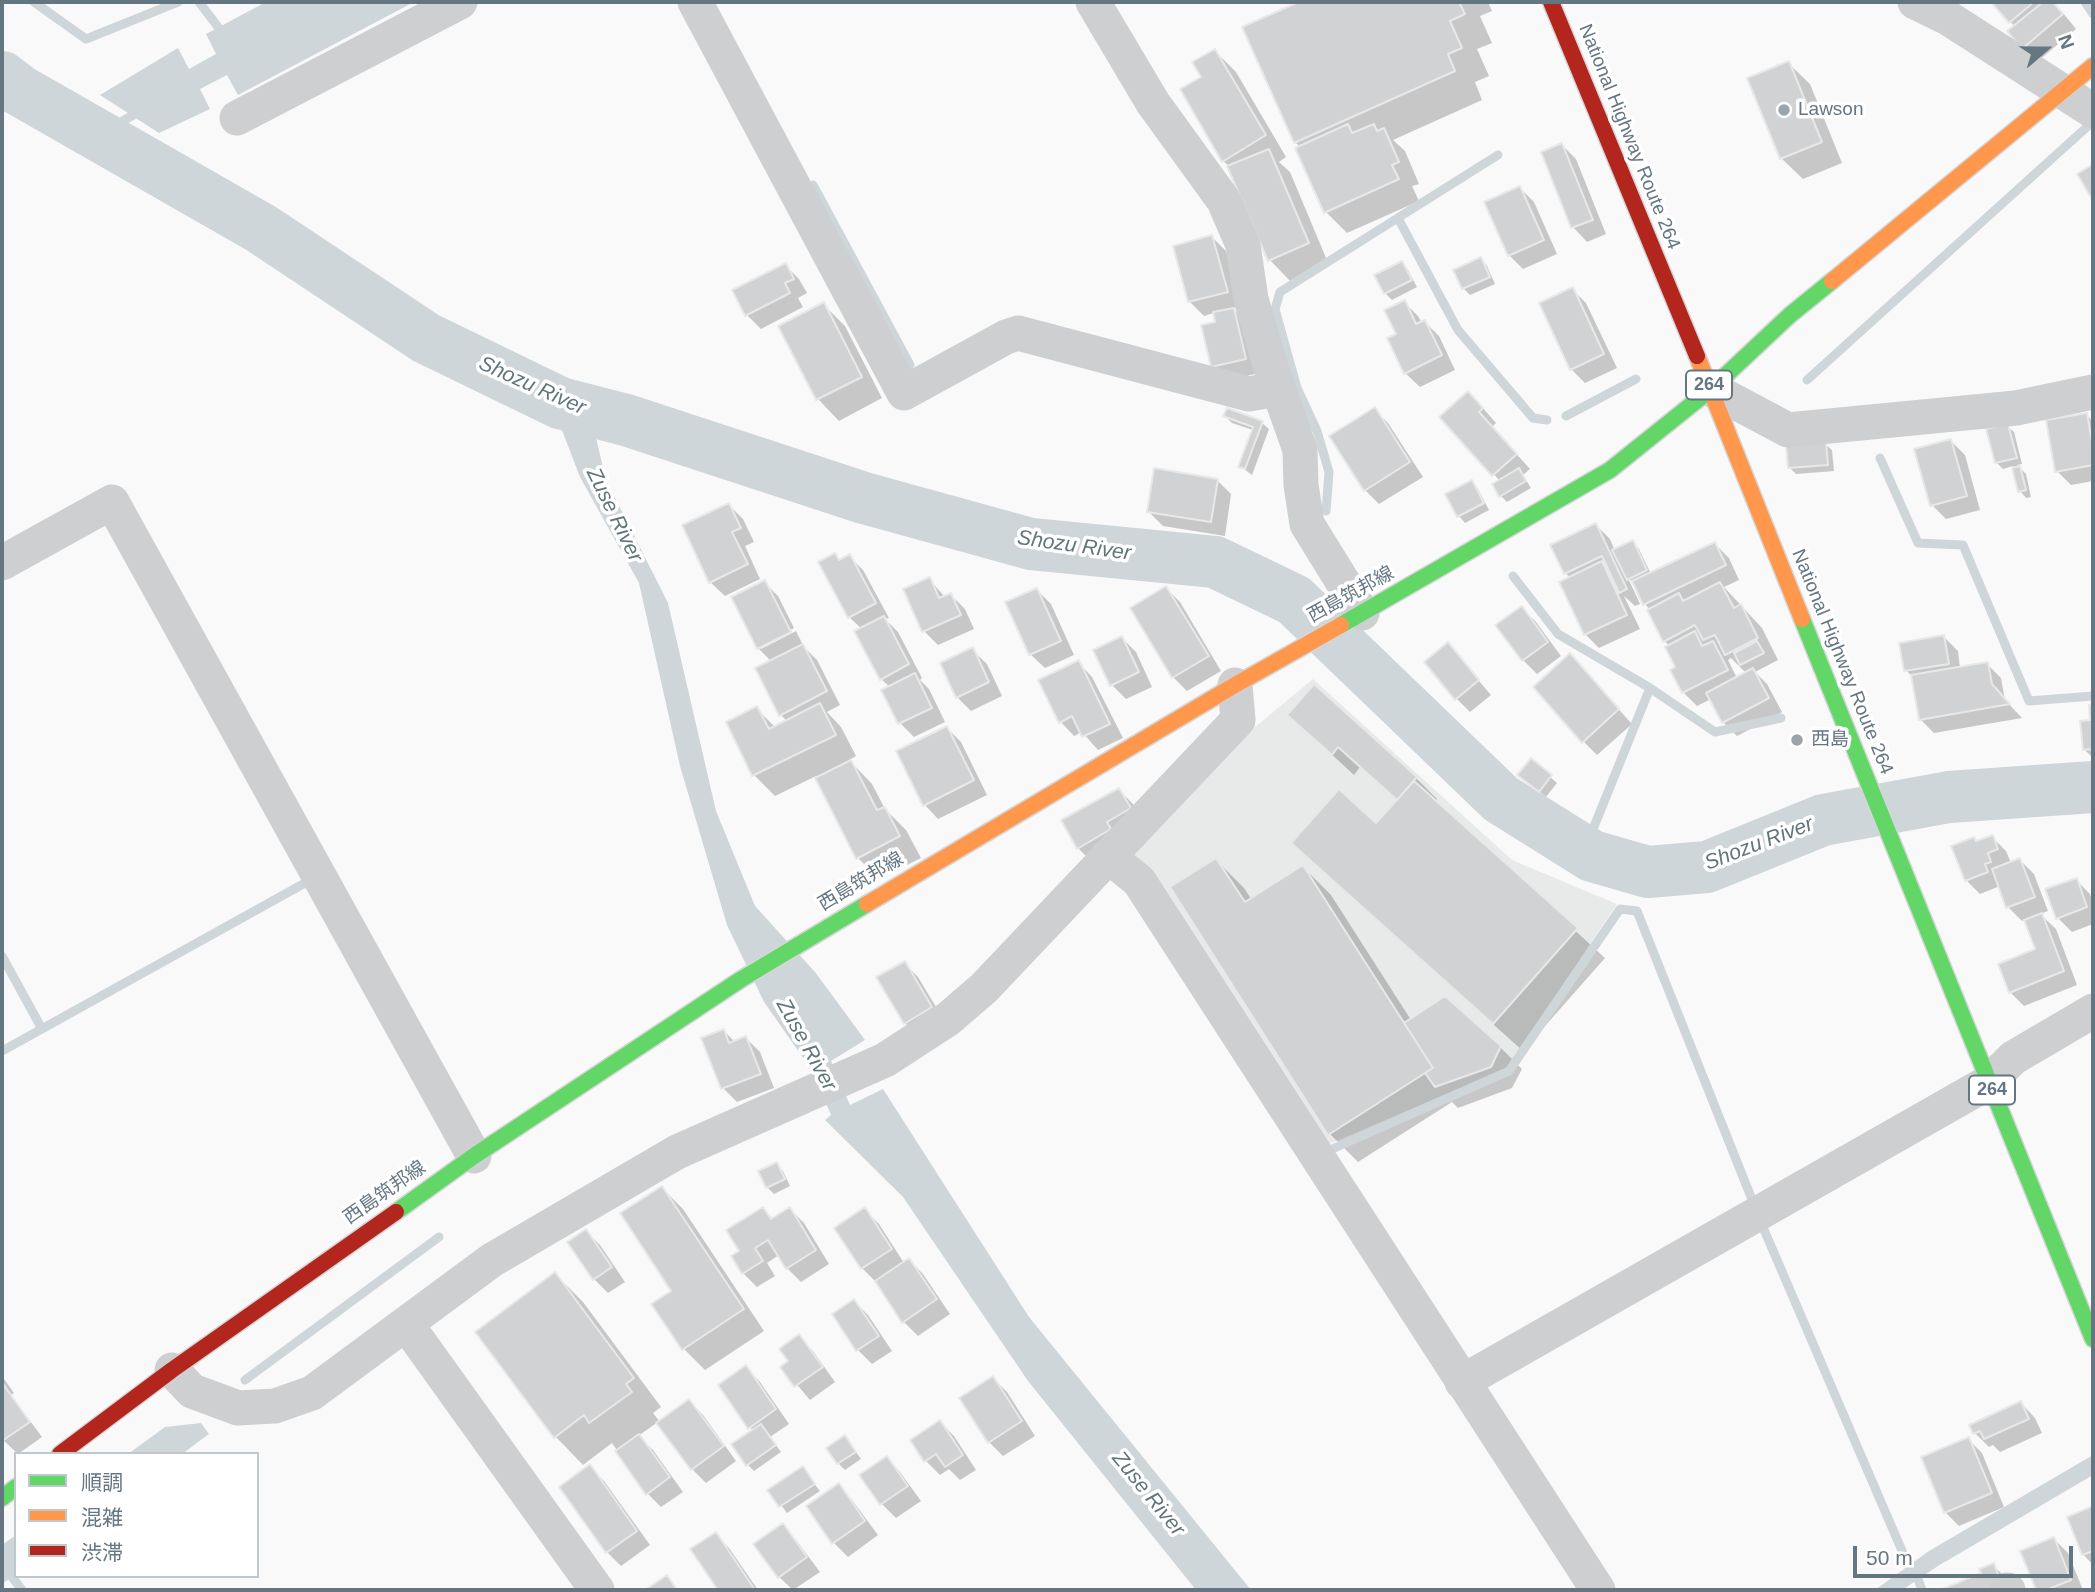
<!DOCTYPE html>
<meta charset="utf-8">
<style>
body{margin:0}
#map{position:relative;width:2095px;height:1592px;overflow:hidden;background:#f9f9f9;font-family:Helvetica,"Noto Sans JP",sans-serif}
canvas{display:block}
.frame{position:absolute;inset:0;border:4px solid #657683;pointer-events:none}
.legend{position:absolute;left:14px;top:1452px;width:245px;height:126px;box-sizing:border-box;background:#fff;border:2px solid #c1c8cd;margin:0;padding:9px 12px;list-style:none;font-size:21px;color:#657683}
.legend li{display:flex;align-items:center;gap:14px;height:35px}
.legend b{width:35px;border:2px solid #c1c8cd}
.north{position:absolute;left:2011px;top:14px;width:70px;height:70px;-webkit-text-stroke:5px #fff;paint-order:stroke;rotate:70deg;font-size:19px;font-weight:700;line-height:28px;text-align:center;color:#657683}
.north::after{content:'';display:block;margin:auto;width:24px;height:32px;background:#657683;clip-path:polygon(50% 0,100% 100%,50% 72%,0 100%)}
.scale{position:absolute;left:1853px;top:1546px;width:220px;height:32px;box-sizing:border-box;border:4px solid #657683;border-top:0;padding-left:9px;font-size:21px;line-height:24px;white-space:nowrap;color:#657683;-webkit-text-stroke:5px #fff;paint-order:stroke}
</style>
<div id="map">
<canvas width="2095" height="1592"></canvas>
<div class="frame"></div>
<ul class="legend">
<li><b style="height:9px;background:#63d668"></b>順調</li>
<li><b style="height:9px;background:#ff974d"></b>混雑</li>
<li><b style="height:9px;background:#b3261e"></b>渋滞</li>
</ul>
<div class="north">N</div>
<div class="scale">50 m</div>
</div>
<script>
const g = document.querySelector('canvas').getContext('2d');
g.lineJoin = 'round';
function paint(path, color) {
  g.fillStyle = color;
  g.fill(path, 'evenodd');
}
function shape(rows) {
  const path = new Path2D();
  for (const r of rows) {
    path.moveTo(r[0], r[1]);
    for (let i = 2; i < r.length; i += 2) path.lineTo(r[i], r[i + 1]);
  }
  return path;
}
function stroke(path, color, width, dash) {
  g.strokeStyle = color;
  g.lineWidth = width;
  g.lineCap = dash ? 'butt' : 'round';
  g.setLineDash(dash || []);
  g.stroke(path);
}
function drawText(font, color, halo, rows, align = 'center') {
  g.font = font + ' Helvetica,"Noto Sans JP",sans-serif';
  g.lineWidth = 7;
  g.setLineDash([]);
  g.textBaseline = 'middle';
  g.strokeStyle = halo;
  g.fillStyle = color;
  for (const [text, x, y, turn = 0] of rows) {
    g.save();
    g.translate(x, y);
    g.rotate((+turn || 0) * Math.PI / 180);
    g.textAlign = isNaN(turn) ? turn : align;
    if (halo) g.strokeText(text, 0, 0);
    g.fillText(text, 0, 0);
    g.restore();
  }
}
const built = shape([
 [1313,679,1512,860,1617,904,1507,1068,1322,1147,1133,854,1242,738]
]);
const water = shape([
 [266,2,414,2,238,95,227,75,200,89,210,109,159,133,100,95,178,48,189,69,216,54,206,34],
 [560,425,596,438,606,480,668,603,716,811,755,906,815,972,865,1040,831,1061,850,1105,883,1089,1029,1317,1251,1590,1196,1590,1028,1381,903,1197,825,1120,831,1115,811,1069,764,1002,727,925,680,766,639,583,580,477],
 [201,1423,209,1434,182,1454,128,1454,165,1427],
 [2093,1455,2093,1475,1938,1566,1902,1590,1875,1590,1929,1551],
 [16,1535,16,1574,2,1584,2,1545]
]);
const shadow = shape([
 [1303,2,1488,2,1492,11,1480,16,1492,43,1477,49,1489,76,1475,82,1482,100,1393,140,1405,151,1419,184,1412,186,1419,201,1347,233,1326,212,1300,147,1295,142,1244,28],
 [1993,2,2054,2,2076,29,2037,62,2023,48,2015,27],
 [1215,51,1236,72,1286,157,1279,162,1290,172,1329,265,1291,282,1270,260,1229,166,1223,161,1203,78],
 [1788,63,1810,84,1842,163,1803,179,1781,158],
 [1562,145,1576,159,1606,234,1587,242,1573,227,1543,153],
 [1520,188,1534,202,1557,254,1523,269,1509,255],
 [1212,237,1226,251,1241,305,1232,308,1248,324,1259,373,1226,381,1212,367,1217,324,1214,313,1204,316,1190,302],
 [1481,259,1487,266,1495,284,1470,295,1463,288],
 [1402,263,1408,270,1417,287,1392,300,1385,293,1376,276],
 [785,265,799,279,807,293,798,298,803,307,761,329,747,315],
 [1572,289,1586,303,1617,368,1585,383,1571,369],
 [1404,302,1418,316,1422,323,1425,322,1439,336,1455,370,1420,387,1405,373,1398,335],
 [824,305,845,326,882,398,839,421,818,399,780,327],
 [1482,407,1496,423,1492,427,1530,469,1523,475,1531,488,1507,502,1500,495,1500,481,1442,417],
 [1374,409,1388,423,1423,477,1379,504,1365,490],
 [2087,415,2093,422,2093,481,2071,485,2057,471],
 [1225,416,1262,423,1269,429,1252,475,1240,466,1253,430,1232,423],
 [2007,426,2014,432,2022,464,2017,465,2026,474,2031,497,2026,498,2020,491,2013,466,2003,469,1996,462],
 [1951,441,1965,455,1980,510,1946,519,1932,505],
 [1825,444,1832,450,1834,471,1796,474,1790,468],
 [1217,480,1231,494,1225,536,1163,526,1149,512],
 [1472,482,1478,489,1489,510,1465,523,1459,516,1448,495],
 [729,505,743,519,754,542,745,546,760,579,725,596,710,582],
 [1596,525,1610,539,1615,551,1632,542,1639,549,1651,574,1715,544,1729,558,1739,580,1724,587,1762,628,1778,660,1755,672,1767,684,1782,712,1737,736,1723,722,1711,699,1697,706,1683,692,1670,646,1664,641,1650,610,1645,604,1637,587,1628,578,1640,604,1635,606,1624,596,1640,629,1599,648,1585,634,1571,578,1565,573],
 [1731,658,1746,673,1737,678,1728,660],
 [835,555,841,561,849,556,863,570,889,618,885,619,898,632,922,678,920,680,929,689,945,722,914,737,900,723,884,690,890,687,881,679,862,629,849,617],
 [929,579,945,597,951,595,965,609,974,629,938,645,924,631],
 [764,582,778,596,794,628,761,645,761,649,796,631,804,647,817,660,840,705,827,712,841,727,856,756,849,760,872,784,885,809,906,830,921,858,879,879,858,858,816,776,775,796,754,775,757,709,776,728,788,722,781,715,772,662,758,648],
 [1166,588,1180,602,1221,671,1187,691,1173,677],
 [1037,590,1051,604,1074,655,1045,668,1030,654],
 [1522,608,1536,622,1561,656,1537,674,1523,660],
 [1944,637,1958,651,1960,668,1987,664,2001,678,2005,700,2022,718,1934,733,1920,719,1913,678,1906,670],
 [1122,638,1136,652,1152,687,1126,699,1112,685,1095,650],
 [1448,645,1491,695,1470,712,1456,698],
 [972,650,987,664,1002,696,971,711,957,697],
 [1078,662,1092,677,1123,738,1098,750,1082,732,1074,736,1060,721],
 [1583,670,1632,724,1597,755,1583,741],
 [1314,687,1416,778,1437,799,1435,802,1605,958,1523,1051,1322,871,1294,843,1377,825,1398,801,1360,767,1354,775,1289,715],
 [2091,706,2093,706,2093,758,2084,749,2092,721],
 [947,728,961,742,987,795,938,819,924,804],
 [1531,760,1557,783,1546,797,1526,781],
 [1119,790,1133,804,1143,823,1092,862,1078,848],
 [1992,837,2006,851,2011,863,2020,860,2034,874,2048,911,2040,914,2056,929,2077,985,2024,1006,2010,992,2037,950,2025,919,2022,921,2008,907,2000,886,1980,894,1966,880,1977,842],
 [1216,860,1244,888,1252,900,1303,867,1331,895,1411,1020,1500,1047,1522,1069,1512,1088,1458,1108,1452,1102,1358,1162,1330,1134,1172,888],
 [2076,880,2090,894,2093,902,2093,924,2072,932,2058,918],
 [904,963,918,977,945,1022,919,1037,905,1023],
 [724,1031,735,1042,746,1038,760,1052,774,1088,737,1102,723,1088],
 [776,1165,783,1171,790,1186,774,1194,767,1187],
 [662,1188,683,1209,764,1331,705,1370,684,1349,654,1304,674,1291],
 [763,1209,773,1219,790,1209,804,1223,829,1264,801,1282,787,1268,779,1255,767,1263,775,1276,757,1287,743,1273,741,1252],
 [865,1210,879,1224,904,1263,909,1260,923,1274,950,1314,918,1336,904,1322,876,1282,862,1268],
 [586,1231,600,1245,625,1282,608,1293,594,1279],
 [555,1274,583,1302,661,1407,653,1413,660,1422,689,1401,703,1415,736,1461,706,1483,692,1469,658,1422,638,1436,653,1450,683,1492,661,1507,647,1493,612,1443,583,1465,555,1436],
 [854,1301,868,1315,892,1351,872,1364,858,1350,834,1314],
 [799,1337,813,1351,835,1382,810,1400,782,1367,790,1362],
 [746,1368,760,1382,789,1424,770,1437,781,1452,754,1471,747,1464,753,1431,720,1386],
 [2,1376,14,1393,11,1395,42,1437,18,1454,2,1439],
 [993,1378,1007,1392,1035,1436,1003,1456,989,1442,961,1399],
 [2021,1403,2035,1418,2042,1433,2000,1452,1993,1445,1989,1447,1975,1433],
 [940,1422,954,1436,976,1470,960,1480,949,1469,940,1475,926,1461,912,1441],
 [845,1437,861,1459,845,1470,838,1463],
 [1968,1439,1982,1453,2004,1507,1959,1526,1945,1512],
 [887,1458,900,1472,921,1501,896,1518,882,1504],
 [590,1467,604,1481,650,1545,621,1566,607,1552],
 [802,1468,820,1491,787,1513,770,1490],
 [838,1486,852,1500,878,1535,848,1557,834,1543],
 [2093,1508,2093,1565,2083,1554,2069,1518],
 [782,1526,796,1540,820,1572,793,1590,779,1577],
 [715,1534,729,1548,758,1590,720,1590,692,1550],
 [2054,1539,2068,1553,2083,1590,2037,1590,2023,1552],
 [1993,1565,2007,1579,2012,1590,1945,1590,1983,1574]
]);
const stream = shape([
 [34,2,86,39,178,2],
 [199,2,218,27],
 [2085,2,2093,14],
 [98,135,142,110],
 [813,185,910,365],
 [1398,218,1458,330,1533,418,1547,420],
 [1807,380,2088,126],
 [1566,416,1636,379],
 [1880,458,1918,543,1963,545,2029,701,2093,696],
 [1326,511,1329,472,1317,431,1297,388,1275,309,1280,292,1498,155],
 [1513,576,1558,634,1650,688],
 [1592,856,1589,839,1650,688,1715,732,1781,718],
 [2,956,42,1029],
 [2,1051,305,883],
 [1323,1153,1509,1071,1620,909,1637,911,1753,1202],
 [1762,1225,1909,1567],
 [245,1380,439,1237],
 [12,1577,22,1590],
 [1918,1579,1922,1590]
]);
const river = shape([
 [2,77,19,90,262,229,426,338,560,403,626,420,864,498,1031,544,1215,562,1294,600,1501,799,1592,856,1648,872,1707,867,1823,820,1949,797,2093,787]
]);
const building = shape([
 [1299,2,1459,2,1465,14,1450,21,1462,48,1448,54,1455,71,1294,143,1242,27,1299,2],
 [1991,2,2034,2,2009,23,1991,2],
 [2043,2,2053,2,2063,14,2022,49,2007,31,2043,2],
 [1215,49,1266,135,1222,162,1180,89,1201,77,1192,62,1215,49],
 [1789,61,1822,142,1780,159,1747,78,1789,61],
 [1348,124,1352,133,1374,124,1377,131,1384,128,1399,162,1392,165,1399,179,1324,213,1295,148,1348,124],
 [1562,143,1593,220,1571,228,1541,152,1562,143],
 [1269,149,1309,243,1268,261,1227,166,1269,149],
 [2093,164,2093,201,2077,174,2093,164],
 [1520,186,1544,240,1508,256,1484,202,1520,186],
 [1212,235,1228,292,1188,302,1173,246,1212,235],
 [1481,257,1490,277,1462,289,1453,270,1481,257],
 [1402,261,1412,280,1384,294,1374,275,1402,261],
 [786,263,794,279,785,283,790,293,745,316,732,290,786,263],
 [1573,287,1604,354,1570,370,1539,303,1573,287],
 [1405,300,1416,324,1425,320,1442,355,1404,374,1387,338,1396,334,1384,310,1405,300],
 [824,302,862,377,816,400,778,326,824,302],
 [1234,308,1246,359,1211,367,1201,325,1215,322,1213,312,1234,308],
 [1468,391,1483,408,1479,412,1517,454,1492,476,1439,417,1468,391],
 [1375,407,1410,462,1364,491,1329,436,1375,407],
 [1227,408,1263,421,1245,469,1238,467,1253,427,1223,416,1227,408],
 [2087,413,2093,448,2093,465,2055,472,2046,420,2087,413],
 [2008,424,2017,458,1995,463,1986,429,2008,424],
 [1951,439,1967,496,1930,506,1914,449,1951,439],
 [1826,442,1828,465,1788,468,1786,446,1826,442],
 [2020,466,2026,490,2018,492,2012,468,2020,466],
 [1154,468,1218,479,1211,522,1147,512,1154,468],
 [1519,468,1526,481,1499,497,1492,484,1519,468],
 [1472,480,1484,503,1457,517,1445,494,1472,480],
 [729,503,741,528,732,532,748,564,709,583,682,525,729,503],
 [1596,523,1627,589,1619,593,1602,556,1564,574,1550,545,1596,523],
 [1633,540,1647,570,1627,580,1612,550,1633,540],
 [1715,542,1726,565,1643,605,1632,581,1715,542],
 [835,553,839,560,850,554,876,603,848,618,818,562,835,553],
 [1602,561,1627,615,1584,635,1559,582,1602,561],
 [930,577,939,598,951,593,961,615,922,632,903,589,930,577],
 [765,580,791,632,757,649,731,597,765,580],
 [1720,582,1734,608,1741,604,1758,638,1725,655,1715,635,1703,640,1695,625,1663,642,1647,610,1679,593,1683,601,1720,582],
 [1166,586,1209,656,1172,678,1130,608,1166,586],
 [1037,588,1061,641,1029,655,1005,602,1037,588],
 [1522,606,1548,642,1522,661,1495,625,1522,606],
 [884,616,909,664,880,680,854,631,884,616],
 [1695,631,1702,646,1713,641,1728,670,1682,693,1670,670,1675,667,1665,647,1695,631],
 [1944,635,1949,664,1904,671,1899,643,1944,635],
 [1122,636,1139,672,1110,686,1093,650,1122,636],
 [1757,641,1764,653,1740,665,1734,653,1757,641],
 [1448,642,1479,680,1455,700,1424,662,1448,642],
 [803,644,827,691,779,716,755,668,803,644],
 [973,647,989,682,956,698,940,663,973,647],
 [1570,653,1619,709,1582,743,1533,687,1570,653],
 [1079,660,1110,724,1082,737,1072,716,1059,723,1038,680,1079,660],
 [1988,662,1992,684,2010,704,1919,720,1911,675,1988,662],
 [1753,668,1769,698,1722,723,1706,693,1753,668],
 [915,673,932,708,898,724,881,690,915,673],
 [1314,684,1417,777,1397,800,1338,747,1332,755,1287,715,1314,684],
 [820,703,836,735,752,776,726,722,757,706,769,729,820,703],
 [2089,705,2093,705,2093,749,2083,750,2080,721,2090,720,2089,705],
 [947,726,974,780,923,806,896,751,947,726],
 [1531,758,1552,775,1539,792,1517,775,1531,758],
 [851,760,877,810,885,807,900,836,856,859,815,778,851,760],
 [1414,781,1578,928,1493,1024,1291,843,1339,789,1376,823,1414,781],
 [1119,788,1131,808,1107,822,1111,829,1077,849,1061,820,1119,788],
 [1993,835,1998,849,1988,853,1991,862,1985,864,1988,872,1965,881,1951,846,1974,837,1976,841,1993,835],
 [1216,858,1245,902,1303,865,1433,1068,1328,1135,1170,887,1216,858],
 [2020,858,2035,897,2006,908,1992,869,2020,858],
 [2077,878,2087,907,2056,919,2045,889,2077,878],
 [2042,913,2064,971,2009,993,1998,964,2035,949,2024,920,2042,913],
 [905,961,932,1007,904,1024,876,977,905,961],
 [1445,996,1501,1046,1491,1067,1435,1087,1425,1073,1433,1068,1404,1023,1445,996],
 [724,1029,729,1043,746,1036,761,1074,721,1089,701,1038,724,1029],
 [777,1162,785,1179,766,1188,758,1171,777,1162],
 [662,1186,744,1309,682,1350,651,1304,671,1291,620,1213,662,1186],
 [763,1207,771,1219,790,1207,816,1250,786,1269,768,1240,755,1248,763,1261,742,1274,731,1256,739,1251,726,1230,763,1207],
 [865,1207,892,1249,861,1269,834,1228,865,1207],
 [586,1229,612,1267,593,1280,567,1242,586,1229],
 [909,1258,937,1299,902,1323,875,1281,909,1258],
 [555,1272,634,1378,626,1384,632,1392,589,1423,584,1415,554,1438,475,1332,555,1272],
 [854,1299,879,1336,856,1351,832,1314,854,1299],
 [799,1334,823,1367,794,1387,780,1367,788,1361,779,1349,799,1334],
 [746,1365,776,1409,748,1429,718,1385,746,1365],
 [993,1376,1022,1421,988,1443,959,1398,993,1376],
 [3,1384,30,1422,2,1441,2,1385,3,1384],
 [689,1399,724,1446,691,1470,656,1423,689,1399],
 [2021,1401,2029,1419,1984,1439,1980,1431,1973,1434,1969,1425,2021,1401],
 [940,1420,963,1455,945,1467,936,1454,924,1462,910,1440,940,1420],
 [761,1424,776,1445,746,1466,731,1444,761,1424],
 [639,1434,670,1477,646,1495,615,1451,639,1434],
 [845,1435,856,1452,837,1464,826,1448,845,1435],
 [1969,1437,1992,1493,1944,1513,1921,1457,1969,1437],
 [887,1456,908,1486,880,1505,859,1475,887,1456],
 [590,1464,637,1531,606,1553,559,1487,590,1464],
 [803,1466,815,1484,779,1507,767,1490,803,1466],
 [839,1483,865,1521,832,1544,806,1506,839,1483],
 [2093,1506,2093,1551,2082,1555,2067,1517,2093,1506],
 [783,1523,807,1557,778,1578,753,1544,783,1523],
 [716,1532,755,1590,718,1590,690,1549,716,1532],
 [2054,1537,2071,1580,2046,1590,2036,1590,2020,1551,2054,1537],
 [1994,1563,2002,1585,1992,1590,1940,1590,1981,1573,1979,1569,1994,1563],
 [667,1575,677,1590,645,1590,667,1575]
]);
const street = shape([
 [695,2,904,393,1006,337,1018,333,1249,394,1278,389],
 [1093,2,1153,103,1224,201,1243,245,1251,299,1271,368,1300,450,1301,485,1307,524,1362,613],
 [1915,2,1948,18,2093,111],
 [237,118,460,2],
 [1711,389,1788,430,2016,408,2093,392],
 [2,563,112,502,474,1156],
 [1108,856,1139,881,1598,1590],
 [407,1325,597,1590],
 [172,1370,192,1391,238,1408,275,1406,312,1393,492,1260,677,1152,885,1060,948,1019,984,988,1238,720,1235,685],
 [1462,1382,1989,1082,2013,1058,2093,1011],
 [2007,1590,2008,1590]
]);
const fast = shape([
 [1802,619,2093,1339],
 [1341,625,1610,470,1711,389,1790,315,1832,281],
 [396,1212,474,1156,740,980,867,904],
 [2,1498,16,1487]
]);
const slow = shape([
 [1832,281,2093,66],
 [1697,356,1802,619],
 [867,904,1235,685,1341,625]
]);
const jam = shape([
 [1551,2,1697,356],
 [60,1454,172,1370,396,1212]
]);
const markers = [
 [1784,110,7,"#99a4ac"],
 [1797,740,7,"#99a4ac"]
];
const shields = [
 [1709,385,46],
 [1992,1090,46]
];
const shieldNames = [
 ["264",1709,385],
 ["264",1992,1090]
];
const poiNames = [
 ["Lawson",1798,110],
 ["西島",1811,740]
];
const streetNames = [
 ["National Highway Route 264",1629,137,68],
 ["西島筑邦線",1351,595,-29],
 ["National Highway Route 264",1842,662,68],
 ["西島筑邦線",861,882,-31],
 ["西島筑邦線",385,1193,-35]
];
const waterNames = [
 ["Shozu River",532,386,24],
 ["Zuse River",614,515,64],
 ["Shozu River",1074,546,8],
 ["Shozu River",1759,844,-21],
 ["Zuse River",806,1045,61],
 ["Zuse River",1148,1494,51]
];
paint(built, '#e8e9e9');
paint(water, '#ced6d9');
paint(shadow, '#0003');
stroke(stream, '#ced6d9', 9);
stroke(river, '#ced6d9', 52);
paint(building, '#d0d2d3');
stroke(building, '#e8e8e8', 2);
stroke(fast, '#d5d6d7', 19);
stroke(slow, '#d5d6d7', 19);
stroke(jam, '#d5d6d7', 19);
stroke(street, '#cecfd0', 35);
stroke(fast, '#63d668', 16);
stroke(slow, '#ff974d', 16);
stroke(jam, '#b3261e', 16);
for (const [x, y, r, color] of markers) {
  const dot = new Path2D();
  dot.arc(x, y, r, 0, 2 * Math.PI);
  g.fillStyle = color;
  g.fill(dot);
  stroke(dot, '#fff', 2.5);
}
for (const [x, y, w] of shields) {
  const box = new Path2D();
  box.roundRect(x - w / 2, y - 14.5, w, 29, 5);
  g.fillStyle = '#fff';
  g.fill(box);
  stroke(box, '#657683', 2);
}
drawText('bold 18px', '#657683', null, shieldNames);
drawText('19px', '#657683', '#fff', poiNames, 'left');
drawText('19px', '#657683', '#fff', streetNames);
drawText('italic 21px', '#60757c', '#fff', waterNames);
</script>
